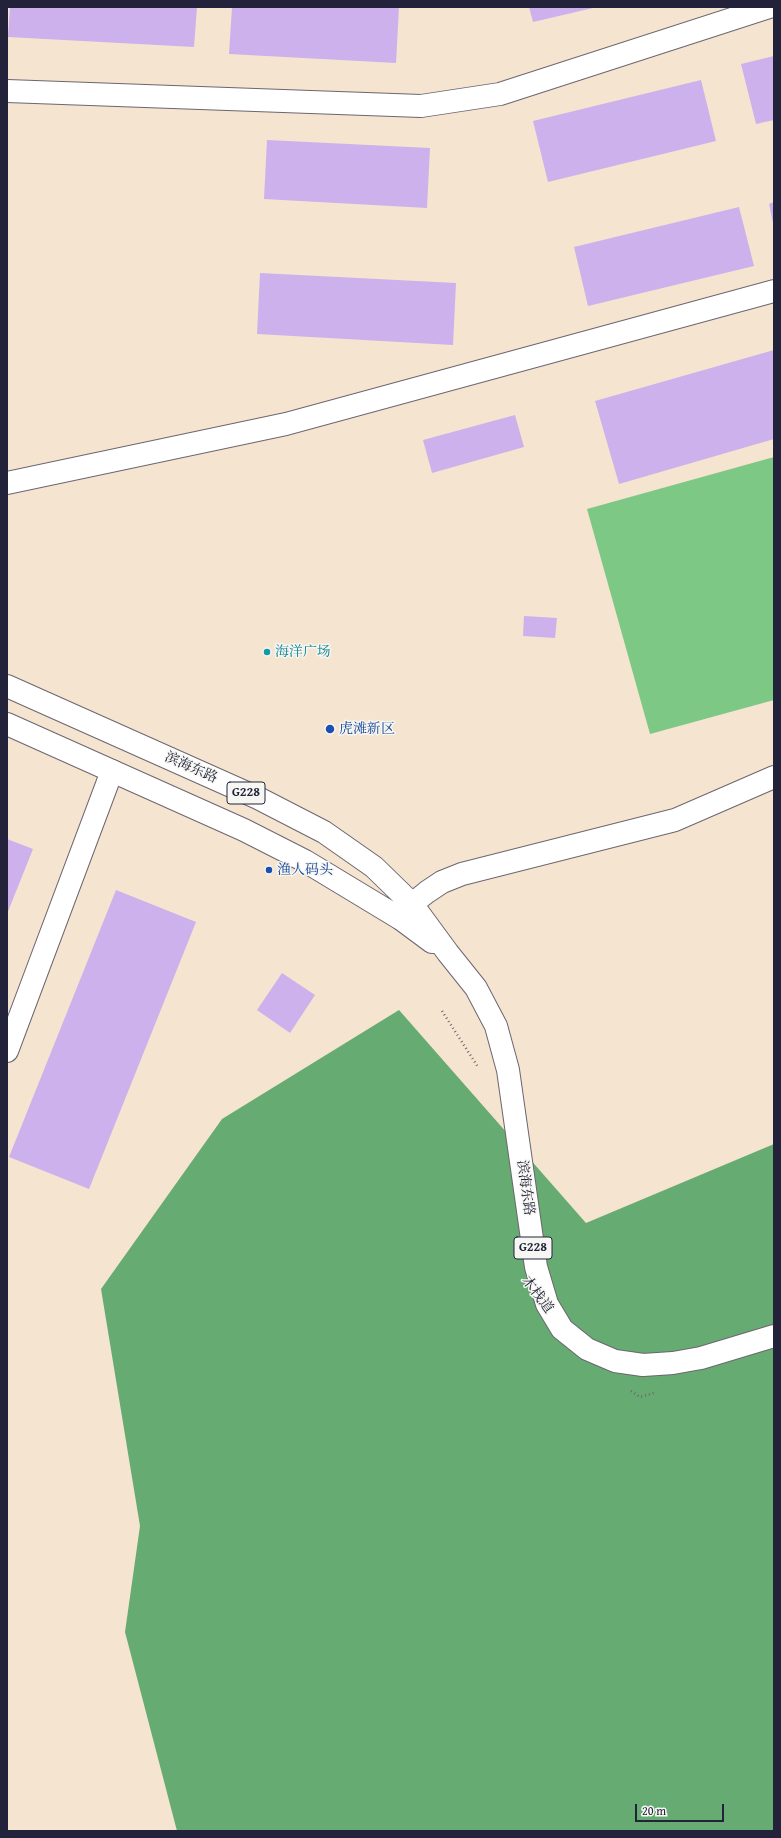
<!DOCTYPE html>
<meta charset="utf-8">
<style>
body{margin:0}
#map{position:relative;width:781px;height:1838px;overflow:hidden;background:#f5e4d0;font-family:"Gentium Book Plus",serif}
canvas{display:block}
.frame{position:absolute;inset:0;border:8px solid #22223b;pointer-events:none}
.scale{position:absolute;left:635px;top:1804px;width:89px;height:18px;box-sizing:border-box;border:2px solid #22223b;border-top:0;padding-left:5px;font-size:12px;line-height:14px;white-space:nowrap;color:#22223b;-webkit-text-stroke:3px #f6f6f2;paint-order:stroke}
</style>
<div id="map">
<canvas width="781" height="1838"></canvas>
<div class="frame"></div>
<div class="scale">20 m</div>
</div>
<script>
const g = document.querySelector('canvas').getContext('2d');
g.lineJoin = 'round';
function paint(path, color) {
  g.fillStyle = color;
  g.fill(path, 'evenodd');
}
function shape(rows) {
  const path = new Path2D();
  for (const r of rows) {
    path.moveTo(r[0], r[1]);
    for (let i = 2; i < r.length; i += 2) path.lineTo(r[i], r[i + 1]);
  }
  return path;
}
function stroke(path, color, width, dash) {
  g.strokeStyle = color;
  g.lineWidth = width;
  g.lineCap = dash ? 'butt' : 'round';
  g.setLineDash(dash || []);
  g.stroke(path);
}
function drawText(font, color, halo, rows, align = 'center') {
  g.font = font + ' "Gentium Book Plus","Noto Serif SC",serif';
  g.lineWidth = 3;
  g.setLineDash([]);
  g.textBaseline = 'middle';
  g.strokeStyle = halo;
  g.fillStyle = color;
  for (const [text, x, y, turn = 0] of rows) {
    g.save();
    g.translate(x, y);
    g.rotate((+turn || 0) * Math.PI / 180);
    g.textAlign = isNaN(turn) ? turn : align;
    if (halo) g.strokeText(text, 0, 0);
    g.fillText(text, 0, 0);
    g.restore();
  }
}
const green = shape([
 [774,457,774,700,650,734,587,509]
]);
const forest = shape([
 [399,1010,586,1223,774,1144,774,1831,177,1831,125,1632,140,1526,101,1289,222,1119]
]);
const building = shape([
 [10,7,197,7,194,47,8,37],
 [232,7,399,7,396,63,229,54],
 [529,7,592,7,593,8,533,22],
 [774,56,774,120,756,124,741,64],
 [701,80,716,141,548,182,533,121],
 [267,140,430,148,427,208,264,199],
 [774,202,774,223,773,223,769,204],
 [739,207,754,266,588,306,574,247],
 [260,273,456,283,453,345,257,334],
 [774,350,774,439,619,484,595,401],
 [515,415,524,447,432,473,423,440],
 [524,616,557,618,555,638,523,636],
 [7,839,33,849,7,914],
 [116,890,196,922,89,1189,9,1157],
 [282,973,315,995,290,1033,257,1010]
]);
const path = shape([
 [442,1011,478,1067],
 [631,1391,640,1397,654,1393]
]);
const minor = shape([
 [7,91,421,106,500,94,769,7],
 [7,483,286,424,774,291],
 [401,919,412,904,427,892,442,882,462,874,675,820,774,777],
 [7,1051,112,771]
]);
const highway = shape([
 [7,686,258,798,324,832,374,867,412,904,448,953,476,988,496,1026,508,1070,536,1267,547,1304,562,1329,587,1349,615,1361,643,1365,673,1363,701,1358,774,1336],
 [7,724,244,830,305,861,401,919,432,942]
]);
const markers = [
 [267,652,4,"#0f9aa8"],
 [330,729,5,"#1a4fb4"],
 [269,870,4,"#1a4fb4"]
];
const shields = [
 [246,793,38],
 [533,1248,38]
];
const shieldNames = [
 ["G228",246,793],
 ["G228",533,1248]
];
const cultureNames = [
 ["海洋广场",275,652]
];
const transitNames = [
 ["虎滩新区",339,729],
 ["渔人码头",277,870]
];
const streetNames = [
 ["滨海东路",191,768,24],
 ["滨海东路",525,1188,82],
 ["木栈道",537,1295,53]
];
paint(green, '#7ec885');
paint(forest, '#66ac72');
paint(building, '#cdb1ec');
stroke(minor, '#6c666f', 24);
stroke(highway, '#6c666f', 24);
stroke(path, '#6c666f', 2.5, [1, 3]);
stroke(minor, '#fff', 22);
stroke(highway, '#fff', 22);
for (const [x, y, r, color] of markers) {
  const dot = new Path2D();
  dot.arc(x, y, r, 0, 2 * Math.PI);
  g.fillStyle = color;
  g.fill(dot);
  stroke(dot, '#f6f6f2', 1.5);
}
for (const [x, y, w] of shields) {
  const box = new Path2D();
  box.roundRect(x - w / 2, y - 11, w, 22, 3);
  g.fillStyle = '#f6f6f2';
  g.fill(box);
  stroke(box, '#22223b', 1);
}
drawText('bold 13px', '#22223b', null, shieldNames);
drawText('14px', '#0d838f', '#f6f6f2', cultureNames, 'left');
drawText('14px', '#164399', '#f6f6f2', transitNames, 'left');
drawText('14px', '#22223b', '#f6f6f2', streetNames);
</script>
